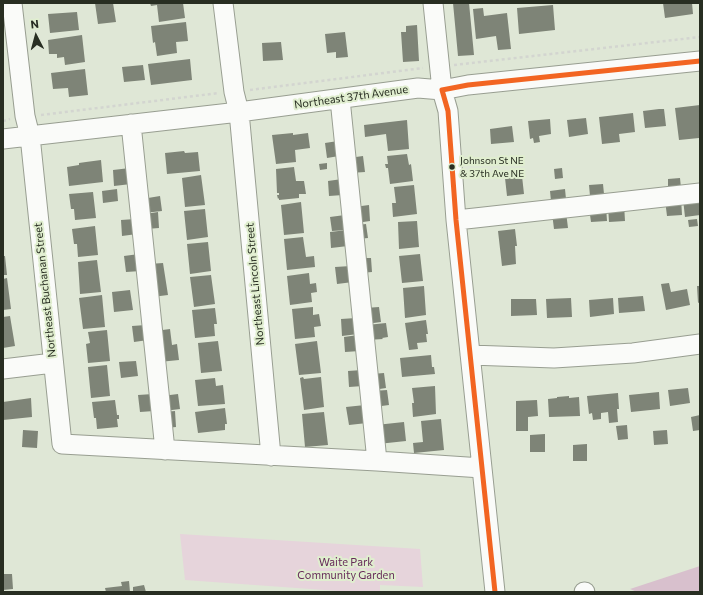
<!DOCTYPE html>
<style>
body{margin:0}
#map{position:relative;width:703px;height:595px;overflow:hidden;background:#dfe7d6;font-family:Commissioner,sans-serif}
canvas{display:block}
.frame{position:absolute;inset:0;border:4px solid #282e22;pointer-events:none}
.north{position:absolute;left:16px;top:16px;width:40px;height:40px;-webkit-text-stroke:3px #e0eecf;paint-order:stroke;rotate:354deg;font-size:11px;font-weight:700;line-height:16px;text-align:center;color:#282e22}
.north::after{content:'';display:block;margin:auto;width:14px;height:18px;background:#282e22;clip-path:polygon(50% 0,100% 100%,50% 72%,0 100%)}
</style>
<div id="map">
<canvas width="703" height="595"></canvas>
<div class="frame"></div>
<div class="north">N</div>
</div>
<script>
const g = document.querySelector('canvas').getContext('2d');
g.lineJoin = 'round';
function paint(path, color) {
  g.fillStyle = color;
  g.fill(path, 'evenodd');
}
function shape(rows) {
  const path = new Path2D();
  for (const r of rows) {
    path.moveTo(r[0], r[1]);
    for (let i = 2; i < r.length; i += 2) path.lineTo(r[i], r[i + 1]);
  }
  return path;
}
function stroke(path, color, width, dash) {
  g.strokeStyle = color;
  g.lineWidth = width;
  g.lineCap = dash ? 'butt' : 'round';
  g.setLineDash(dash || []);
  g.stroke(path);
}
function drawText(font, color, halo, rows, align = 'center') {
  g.font = font + ' Commissioner,sans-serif';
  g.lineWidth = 4;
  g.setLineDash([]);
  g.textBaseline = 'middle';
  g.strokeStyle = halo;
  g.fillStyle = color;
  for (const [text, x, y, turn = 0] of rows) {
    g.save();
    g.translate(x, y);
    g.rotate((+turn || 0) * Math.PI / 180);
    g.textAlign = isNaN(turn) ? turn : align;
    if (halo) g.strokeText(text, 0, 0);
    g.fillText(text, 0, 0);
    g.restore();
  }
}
const green = shape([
 [180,534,420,549,423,587,380,585,380,592,352,592,185,580]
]);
const forest = shape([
 [700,566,700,592,637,592,630,589]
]);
const building = shape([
 [95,3,113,3,116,22,98,24],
 [150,3,183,3,185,18,159,22,157,5,151,6],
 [453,3,469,3,474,55,458,56],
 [663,3,692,3,693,14,665,18],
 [553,5,555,30,519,34,517,8],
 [483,8,484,16,507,13,511,49,498,50,496,36,476,39,473,9],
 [77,12,79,30,50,33,48,14],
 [186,22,188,41,176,42,177,53,157,56,155,42,153,43,151,26],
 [417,25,419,61,403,62,401,32,406,32,406,26],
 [345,32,348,57,336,58,336,52,327,53,325,34],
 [82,35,85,62,65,65,64,57,57,58,57,54,49,54,48,40],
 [281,42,283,60,263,61,262,43],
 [190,59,192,80,151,85,148,64],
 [143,65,145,80,124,82,122,67],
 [85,69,88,95,69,97,68,88,53,89,51,73],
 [700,105,699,138,679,140,675,108],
 [659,109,664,109,666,126,645,128,643,111],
 [633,113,635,132,619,134,620,142,602,144,599,117],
 [586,118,588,134,569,137,567,120],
 [550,119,551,134,539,136,540,142,534,143,533,138,530,139,528,121],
 [407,120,409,149,388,151,386,134,365,137,364,125],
 [512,126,514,142,491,144,490,129],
 [293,133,293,135,308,133,310,148,295,150,296,162,276,164,272,135],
 [338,141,339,156,327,158,325,143],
 [184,151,185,153,198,152,200,171,167,174,165,153],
 [407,154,409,165,411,164,413,181,390,184,388,168,386,168,385,164,388,164,387,156],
 [363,156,365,172,350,173,349,158],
 [101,160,103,182,69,186,67,167,79,165,79,163,86,162],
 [327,163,327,169,320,170,319,164],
 [294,167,296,181,304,181,306,194,299,194,299,198,279,200,279,198,278,199,277,195,279,195,279,193,277,193,276,169],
 [130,168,131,184,114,186,113,170],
 [562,168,563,178,555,179,554,169],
 [201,175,205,205,185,207,182,178],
 [522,176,524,194,507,196,505,178],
 [680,178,681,188,668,189,668,179],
 [342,179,343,195,329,196,328,181],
 [603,184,604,194,590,196,589,185],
 [414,185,417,214,393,217,392,203,396,203,394,187],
 [117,189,118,201,103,203,102,191],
 [565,189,566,199,551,201,550,191],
 [93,192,96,218,75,220,74,209,71,209,69,194],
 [160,196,162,211,144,213,142,199],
 [699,197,700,215,685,217,683,199],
 [681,198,682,215,667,216,665,200],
 [301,202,304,233,284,235,281,205],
 [624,204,625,221,609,222,608,206],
 [369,205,370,221,356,223,354,207],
 [606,206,607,221,591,222,589,208],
 [205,209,208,237,187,240,184,211],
 [158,212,159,228,146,229,145,214],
 [566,212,568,228,554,229,552,213],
 [345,215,347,230,332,231,330,217],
 [135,219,137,234,122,236,121,220],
 [697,219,698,226,689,227,688,220],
 [417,221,419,247,399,249,398,222],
 [366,224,368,238,358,239,357,225],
 [95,226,98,255,78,257,77,244,74,244,72,229],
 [515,229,517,246,515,246,516,264,502,266,498,231],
 [347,230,348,246,331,248,330,232],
 [303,237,306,257,314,256,315,267,287,270,284,239],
 [208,242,211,271,190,274,187,244],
 [139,254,141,271,126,272,124,256],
 [420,254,423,281,402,283,399,256],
 [3,256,5,256,7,275,3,275],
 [360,258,371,258,372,272,361,273],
 [97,260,101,292,80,294,78,262],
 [163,263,168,295,152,297,149,264],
 [351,266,353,282,337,284,335,267],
 [309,273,310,284,316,283,317,292,311,293,312,302,290,305,287,276],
 [211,275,215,304,194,307,190,277],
 [7,278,11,309,3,310,3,279],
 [669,283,671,292,687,289,690,305,666,310,661,284],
 [424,286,426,315,405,318,403,288],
 [697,286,700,286,700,302,698,303],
 [130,290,133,310,114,312,112,292],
 [102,295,105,327,83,329,79,298],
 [643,296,645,311,619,313,618,298],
 [571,298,572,317,547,318,546,299],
 [613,298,614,314,590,317,589,300],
 [511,299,536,299,537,315,511,316],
 [313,307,313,315,319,314,321,326,314,327,315,337,295,339,292,309],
 [379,307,381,322,366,324,365,308],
 [215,308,217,324,214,324,215,336,195,338,192,310],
 [10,316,15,346,3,348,3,317],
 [356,318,358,334,342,336,341,319],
 [426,320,428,334,426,334,427,342,417,343,418,349,409,350,405,323],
 [386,323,388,337,382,338,383,339,368,340,367,325],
 [146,325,148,340,134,342,132,326],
 [170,329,172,345,177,344,179,360,159,362,155,331],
 [107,330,110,361,88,363,86,344,90,343,88,332],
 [358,335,360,351,345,352,344,337],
 [218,341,222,371,201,373,198,343],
 [317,341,321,373,299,375,295,344],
 [431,355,432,367,434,367,435,374,402,377,400,358],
 [136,361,138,376,121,378,119,362],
 [107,365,110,396,91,398,88,367],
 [362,370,363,386,349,387,348,371],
 [384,373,386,388,373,390,372,374],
 [303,377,304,379,321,377,324,407,304,410,300,378],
 [215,378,216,386,223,385,225,404,198,406,195,380],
 [435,386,436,414,413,417,412,403,414,403,412,388],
 [688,388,690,403,670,406,668,390],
 [387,390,389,405,374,407,373,391],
 [659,392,660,409,631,412,629,395],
 [618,393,619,409,617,409,618,422,609,423,608,412,601,413,601,419,593,420,592,413,589,414,587,396],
 [153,394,154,411,140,412,138,395],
 [178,394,180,409,164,411,162,396],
 [569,396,569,398,579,397,580,416,549,417,548,399,557,398,557,397],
 [31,398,32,417,3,420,3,402],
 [115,400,117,415,119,415,119,419,117,419,118,427,97,429,96,418,94,418,92,402],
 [537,400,538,416,528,417,528,431,516,431,516,401],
 [365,405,367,423,349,425,346,407],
 [225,408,227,424,225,424,225,430,198,433,195,412],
 [175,411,176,427,166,428,164,412],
 [324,412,328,445,305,447,302,414],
 [700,415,700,430,693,431,691,417],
 [441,419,444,450,414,453,413,443,423,442,421,421],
 [404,422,406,441,378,444,376,425],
 [627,425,628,439,618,440,616,426],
 [23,430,38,431,37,448,22,447],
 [667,430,668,444,654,445,653,431],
 [545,434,545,452,530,452,530,435],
 [587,444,587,461,573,461,573,445],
 [3,574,12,574,13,589,3,590],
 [129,581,130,592,106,592,105,588,122,586,121,582],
 [144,585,146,592,133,592,133,587]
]);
const path = shape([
 [454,65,700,37],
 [250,90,423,68],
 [41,115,219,93],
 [3,121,10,119]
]);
const minor = shape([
 [12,3,25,116,30,136,62,444,377,461,482,468],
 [223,3,234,92,239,112,271,456],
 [433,3,442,90,448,111,456,220,495,592],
 [340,99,377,461],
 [131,124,165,450],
 [3,139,239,112,418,88,442,90,468,85,700,61],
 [456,220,475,218,700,193],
 [470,355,554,358,633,353,700,344],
 [3,369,53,363],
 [584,592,585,592]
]);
const bus1 = shape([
 [442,90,448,111,456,220,495,592],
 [442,90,468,85,700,61]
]);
const markers = [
 [452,167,3.5,"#282e22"]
];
const busNames = [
 ["Johnson St NE",460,161],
 ["& 37th Ave NE",460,174]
];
const streetNames = [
 ["Northeast 37th Avenue",351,97,-8],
 ["Northeast Lincoln Street",255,284,-95],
 ["Northeast Buchanan Street",45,290,-96]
];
const parkNames = [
 ["Waite Park",346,562],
 ["Community Garden",346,575]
];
paint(green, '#e6d4db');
paint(forest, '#d8c0cd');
paint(building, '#7e8477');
stroke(minor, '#989e91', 21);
stroke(path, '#d3d5d0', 2.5, [3, 3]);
stroke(minor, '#fafbf9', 19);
stroke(bus1, '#f26522', 5);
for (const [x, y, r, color] of markers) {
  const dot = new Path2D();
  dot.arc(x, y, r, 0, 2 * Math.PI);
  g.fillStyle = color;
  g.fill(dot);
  stroke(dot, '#e0eecf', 1.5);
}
drawText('10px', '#282e22', '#e0eecf', busNames, 'left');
drawText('11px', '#282e22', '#e0eecf', streetNames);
drawText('11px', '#662a59', '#e0eecf', parkNames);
</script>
